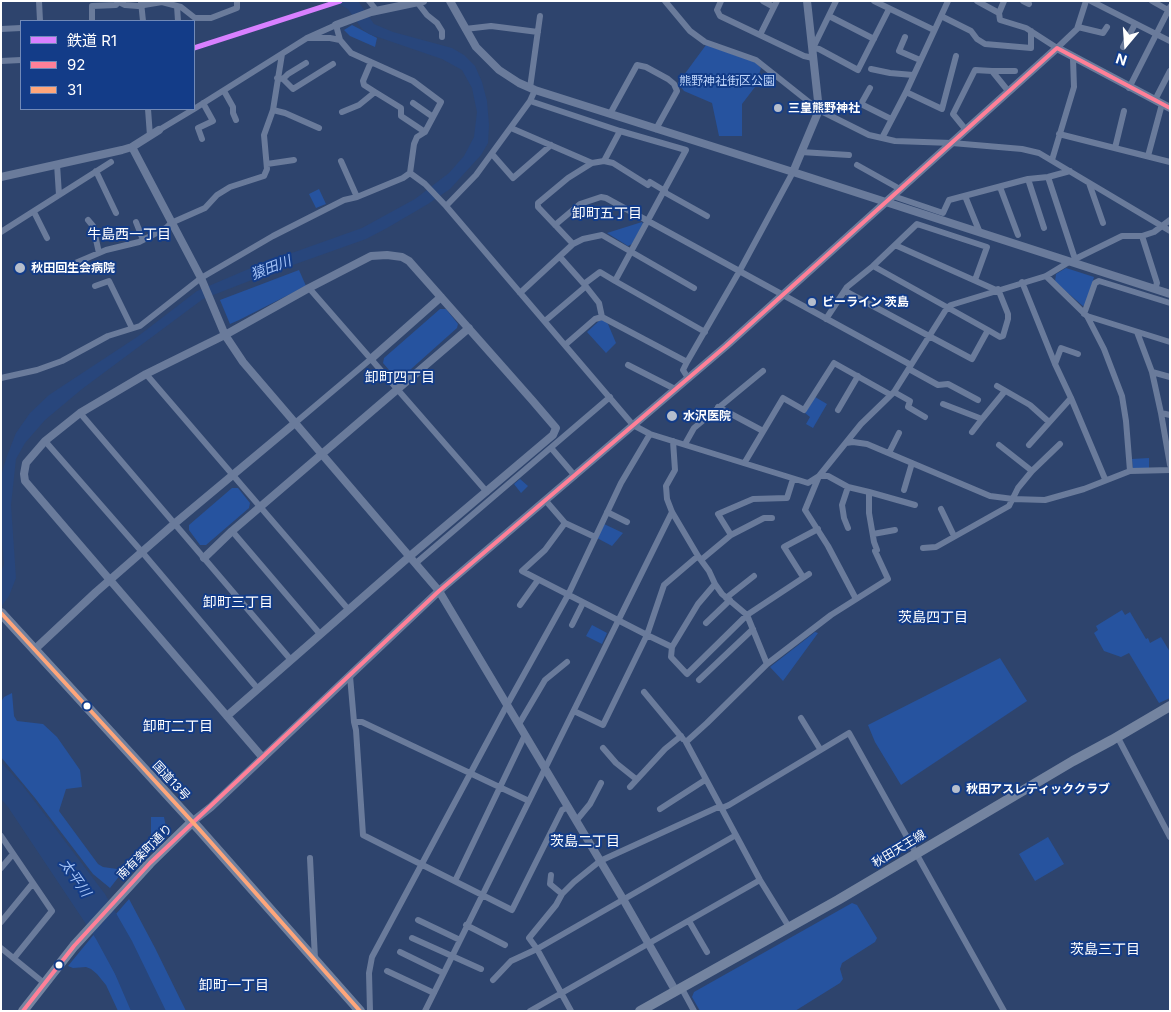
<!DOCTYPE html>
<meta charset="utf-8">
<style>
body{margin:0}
#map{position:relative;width:1171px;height:1012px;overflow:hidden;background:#2e446d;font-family:Inter,"Noto Sans JP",sans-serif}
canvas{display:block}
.frame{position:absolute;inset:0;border:2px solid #fff;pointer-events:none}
.legend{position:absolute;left:20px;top:20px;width:175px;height:90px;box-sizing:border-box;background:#133c88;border:1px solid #718ab8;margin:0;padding:6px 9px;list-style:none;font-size:15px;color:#fff}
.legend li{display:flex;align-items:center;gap:10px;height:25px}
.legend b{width:25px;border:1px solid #718ab8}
.north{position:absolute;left:1101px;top:20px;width:50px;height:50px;-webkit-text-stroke:4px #133c88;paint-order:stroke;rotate:198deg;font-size:14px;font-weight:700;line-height:20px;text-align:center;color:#fff}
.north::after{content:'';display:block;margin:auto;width:18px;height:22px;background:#fff;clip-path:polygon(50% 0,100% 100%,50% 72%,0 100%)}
</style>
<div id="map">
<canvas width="1171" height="1012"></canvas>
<div class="frame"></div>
<ul class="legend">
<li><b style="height:6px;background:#d880ff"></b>鉄道 R1</li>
<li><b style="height:6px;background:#ff8098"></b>92</li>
<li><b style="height:6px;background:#fea67b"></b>31</li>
</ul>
<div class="north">N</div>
</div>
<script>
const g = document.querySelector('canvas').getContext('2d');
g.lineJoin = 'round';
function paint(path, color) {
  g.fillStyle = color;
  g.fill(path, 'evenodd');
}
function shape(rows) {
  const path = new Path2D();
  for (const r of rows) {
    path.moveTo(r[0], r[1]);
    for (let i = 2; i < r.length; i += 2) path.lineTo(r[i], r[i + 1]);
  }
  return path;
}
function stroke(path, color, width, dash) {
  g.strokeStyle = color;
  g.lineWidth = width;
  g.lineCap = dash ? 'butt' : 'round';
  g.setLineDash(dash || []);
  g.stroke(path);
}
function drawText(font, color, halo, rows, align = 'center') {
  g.font = font + ' Inter,"Noto Sans JP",sans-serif';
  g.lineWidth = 4;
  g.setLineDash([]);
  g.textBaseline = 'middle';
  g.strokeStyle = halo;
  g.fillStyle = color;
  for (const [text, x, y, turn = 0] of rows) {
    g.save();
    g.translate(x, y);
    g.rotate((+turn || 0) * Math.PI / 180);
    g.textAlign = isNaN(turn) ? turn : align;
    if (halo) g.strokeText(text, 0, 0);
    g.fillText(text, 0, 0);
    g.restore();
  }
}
const green = shape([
 [352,25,377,38,375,47,350,36,344,30],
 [706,45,755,62,761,68,755,87,742,104,742,136,719,136,712,103,684,91,678,83],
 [319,189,326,204,316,208,309,194],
 [642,222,643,224,632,244,628,246,607,233],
 [1066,268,1094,277,1086,305,1083,306,1055,282,1056,274],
 [299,270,306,286,239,320,230,324,220,300],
 [440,309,446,309,458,324,457,328,401,378,395,377,383,363,384,358],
 [604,319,608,324,616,343,606,353,587,332,599,321],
 [815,397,827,404,813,428,806,424,810,417,805,413],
 [1149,458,1149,468,1133,469,1132,459],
 [520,479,528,486,521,493,514,484],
 [232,488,238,488,250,503,249,508,206,545,200,545,189,530,189,525],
 [604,524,623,533,612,546,597,538],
 [1122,610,1125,615,1130,612,1146,639,1148,638,1150,643,1161,637,1170,652,1170,698,1159,703,1129,653,1121,657,1104,651,1094,633,1098,630,1096,626],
 [592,625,607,633,602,644,586,636],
 [815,632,818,633,783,681,770,667],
 [1000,658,1027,701,901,785,875,742,868,725],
 [12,693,14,716,17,721,43,724,57,737,80,770,82,787,66,789,59,811,98,864,103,867,124,870,110,888,93,874,35,798,1,757,1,702,4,697],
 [151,817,164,817,166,827,153,840,151,838],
 [1048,837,1064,864,1035,881,1019,854],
 [129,899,155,948,186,1011,164,1011,116,914],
 [852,903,857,905,877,938,875,942,842,963,840,969,843,979,840,983,795,1011,700,1011,692,997,694,992],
 [95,933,134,1011,118,1011,106,985,97,974,91,969,86,967,73,968,68,966]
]);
const water = shape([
 [334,1,358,1,374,24,393,32,452,48,464,55,475,66,482,82,487,101,489,125,488,143,481,155,450,189,428,204,387,228,366,239,262,276,203,299,82,389,45,420,25,443,16,459,11,505,16,578,9,596,1,607,1,571,4,565,1,527,1,476,7,456,16,433,30,413,49,395,137,337,197,291,258,265,362,228,415,199,449,173,464,156,474,137,477,112,472,88,462,70,442,59,369,34,362,29,348,9],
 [1,762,23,786,105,894,132,941,166,1011,131,1011,115,974,96,939,8,807,1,799]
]);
const minor = shape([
 [39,1,40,21],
 [117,1,125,5,138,6,162,2,181,7,195,18,211,18,237,8,237,1],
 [369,1,377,11],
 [665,1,690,31,705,42,756,60,819,110,869,135,895,141,952,143,1022,149,1039,153,1170,231],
 [721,1,717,10,720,16,804,56,813,58],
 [763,1,774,7],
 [836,1,813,48,819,49,858,70,889,9],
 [874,1,934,30],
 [977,1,999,13,1000,20,1026,28,1057,48,1077,29,1086,1],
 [1023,1,1029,4],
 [1091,1,1170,41],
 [1152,1,1168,10],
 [141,2,143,21],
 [417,2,427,15,437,23,442,31,442,37],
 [177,6,178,21],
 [999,13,1004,1],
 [829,16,874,39],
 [941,16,971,31,977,39,985,44,1031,48,1031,31],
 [92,21,92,6,116,5,119,2],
 [1078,27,1103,33,1107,27],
 [1,29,21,28],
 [465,29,491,26,538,32],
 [760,35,777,1],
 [905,37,899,51,920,60],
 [1123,47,1135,24],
 [1,61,21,60],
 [371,62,363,81,364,85,375,92],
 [871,69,890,73,913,75],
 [992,71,1015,71],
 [277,78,283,79,293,89,333,64],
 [283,79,288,74,306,63],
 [530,88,540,16],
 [870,88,861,104,891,119],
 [1129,88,1170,7],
 [224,91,233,107,233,113,236,120],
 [906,92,942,109,956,56],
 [1155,100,1170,71],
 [530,101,620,131,604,161,592,163,568,178,538,203,538,207,573,244],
 [413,103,433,117],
 [148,109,150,136],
 [194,109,307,38,336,25,340,40],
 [273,110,285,113,319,128],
 [342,112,359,105,375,92,401,108,401,116,425,132],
 [610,114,637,65,646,67,668,79,674,84,677,91,656,129],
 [511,128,592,163],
 [159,130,194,109],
 [966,130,953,114,975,70,992,71,1009,92],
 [620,131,686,150,615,281,705,332],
 [1059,134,1170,162],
 [882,138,906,92,948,1],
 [202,139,198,128,213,121,203,103],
 [1115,148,1124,111],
 [801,152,849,155],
 [492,154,513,178,551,145],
 [1148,156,1162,104],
 [1052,160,1074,87,1073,59],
 [341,161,357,197],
 [604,161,613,163,648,185,650,182,665,191],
 [57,164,59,195],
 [267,164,294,160],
 [857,165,900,189],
 [96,171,116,213],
 [410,173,425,184,446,206,633,425,650,434,808,483,819,476,861,424,894,392,947,308,951,305,1046,276,1069,262,1122,236,1142,236,1154,232,1170,220],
 [1048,177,1075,259],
 [1028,179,1044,228],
 [1089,183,1103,223],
 [1000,187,1018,235],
 [664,192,707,216],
 [893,196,943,213,949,200,1028,179,1048,177,1070,171],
 [965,196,980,233],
 [446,206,476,175,530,101,535,90],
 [34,212,47,238],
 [88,220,93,226,99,253],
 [136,222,143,240],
 [555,225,580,204,601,197,606,198,911,365],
 [1,232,111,162],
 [1142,236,1157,283,1155,289],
 [895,245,996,290],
 [560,257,584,284,599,303,602,317],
 [66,267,106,250,139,242,166,228,171,223,205,208,217,195,230,187,264,176,267,169,264,135,273,110,282,54],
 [1046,276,1087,316,1104,349,1122,396,1126,421,1130,471],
 [1022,282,1055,364,1071,398,1105,479],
 [584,284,600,272,615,281],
 [95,286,109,281,132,328],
 [309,288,487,492],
 [845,291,972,359,988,330,873,266],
 [520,293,573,244,583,239,602,235,694,288],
 [1084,314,1095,283,1099,281,1170,303],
 [1087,316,1170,342],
 [826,319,847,287,873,266,917,224,987,247,975,280],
 [545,321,585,287],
 [988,330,1000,337,1003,336,1008,319,1008,314,998,289],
 [1137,332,1152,372,1161,413,1170,415],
 [565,345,595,319,602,317,687,362],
 [1055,364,1061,348,1078,354],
 [628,365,675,389],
 [909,369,938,385,948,384,978,400],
 [1152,372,1170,377],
 [146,374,348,609],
 [1,378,37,370,62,361,108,336,140,326,201,278,273,236,344,200,357,197,403,178,410,173,414,144,417,137,425,132,441,102,413,81,351,53,340,40,330,38,307,38],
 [688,378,683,370,687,362,739,272,793,172],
 [997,386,1030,405,1049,422],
 [894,392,910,401,908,407,925,417],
 [943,404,982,419,1005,391],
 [718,407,763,431],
 [838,410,858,376],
 [80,413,291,660],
 [1161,413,1170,465],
 [295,423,372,358],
 [972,432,982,419],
 [45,441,142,552,258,689],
 [673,441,675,470,666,486,667,499,672,512,698,556,709,571,715,584,722,594,747,615,767,664],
 [846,443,853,442,867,444,990,496,1013,499,1045,500,1084,489,1130,471,1170,470],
 [685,444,694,428,763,371],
 [999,445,1032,471],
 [1029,445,1071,398],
 [552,449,575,476],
 [889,453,899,433],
 [745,462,783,398,804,410,834,363,891,395],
 [904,490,912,463],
 [869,492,915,505],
 [546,501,565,523,545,550,522,571,647,635,672,647,698,604,715,584],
 [941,509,954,536],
 [607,512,627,522],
 [565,523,595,537],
 [848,528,844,518,842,505,848,487],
 [232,531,320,634],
 [873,534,895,530],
 [731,535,718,514,753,499,787,498,793,479],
 [923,548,936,547,1009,506,1018,488,1032,471,1060,444],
 [701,560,731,535,764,518,772,518],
 [416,563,610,397],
 [803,577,784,547,818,529],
 [726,598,754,576],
 [520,605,538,580],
 [706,623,730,600],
 [572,625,583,603],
 [672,647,671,657,687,674,747,615,809,574],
 [350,676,354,722,356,730,363,835,512,910,562,810,568,807],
 [699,680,753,629],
 [644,692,683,739],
 [574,711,603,725,647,635,664,585,698,556],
 [801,718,820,749],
 [354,722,362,722,529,801],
 [519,724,545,680,567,662],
 [1117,736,1170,837],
 [603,748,616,763,636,779],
 [630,787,665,749,681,736],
 [660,809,705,780],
 [576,821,590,804,601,783],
 [1,836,52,911,14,958],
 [310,858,315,959],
 [1,868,13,854],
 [551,875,550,884,562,894],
 [455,881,525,735],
 [418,920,460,940],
 [689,921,707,952],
 [1,922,33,883],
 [466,925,505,945],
 [789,927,760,880,686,742,707,723,767,664,831,615,888,579,875,551,877,550,874,542,869,513,869,492,848,487,828,476,819,476,805,510,828,546,856,599],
 [412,938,481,969],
 [1,948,44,983],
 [400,952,443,973],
 [387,971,434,993],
 [493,980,511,961,537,949,736,835],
 [681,987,694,1011],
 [370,1011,369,973,372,957,507,705,568,595,621,483,650,434],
 [425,1011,672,512],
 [530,1011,760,880],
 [571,1011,537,949,529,938,556,905,562,894,574,882,600,861,716,808,722,808,729,805,849,733,1004,1011]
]);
const tertiary = shape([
 [450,1,476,47,499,70,519,83,535,90,793,172,1170,294],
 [336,25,371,12,423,1],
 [132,147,201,278,225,335,243,362,439,591,623,899,675,990],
 [793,172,819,110,807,1],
 [1,177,122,150,132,147,159,130],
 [372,358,441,297],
 [204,558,232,531,469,328],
 [34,650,96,592,174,524,295,423],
 [227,716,410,556,553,435,556,428,532,400,409,261,402,257,387,255,371,256,309,288,225,335,146,374,80,413,45,441,26,463,24,474,25,481,73,537,263,758],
 [192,822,211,807,439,591,726,346,1057,48,1170,108]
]);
const primary = shape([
 [23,1011,74,946,150,863,192,822],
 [640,1011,838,900,1073,761,1112,740,1170,706]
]);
const trunk = shape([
 [1,613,199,829,360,1011]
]);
const bus1 = shape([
 [23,1011,74,946,150,863,439,591,726,346,1057,48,1170,108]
]);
const bus2 = shape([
 [1,613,199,829,360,1011]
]);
const rail1 = shape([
 [194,48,340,1]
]);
const markers = [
 [778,108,5,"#b6becc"],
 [20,268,6,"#b6becc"],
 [812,302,5,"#b6becc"],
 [672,416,6,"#b6becc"],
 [87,706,4.5,"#fff"],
 [956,789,5,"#b6becc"],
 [59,965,4.5,"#fff"]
];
const parkNames = [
 ["熊野神社街区公園",727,81]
];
const poiNames = [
 ["三皇熊野神社",788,108],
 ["秋田回生会病院",31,268],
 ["ビーライン 茨島",822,302],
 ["水沢医院",683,416],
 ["秋田アスレティッククラブ",966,789]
];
const streetNames = [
 ["国道13号",171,781,47],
 ["秋田天王線",899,849,-31],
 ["南有楽町通り",145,852,-45]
];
const neighbourhoodNames = [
 ["卸町五丁目",607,214],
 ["牛島西一丁目",129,235],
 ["卸町四丁目",400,378],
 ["卸町三丁目",238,603],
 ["茨島四丁目",933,618],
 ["卸町二丁目",178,727],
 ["茨島二丁目",585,842],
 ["茨島三丁目",1105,950],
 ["卸町一丁目",234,986]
];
const waterNames = [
 ["猿田川",271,268,-21],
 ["太平川",75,878,55]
];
paint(green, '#26539f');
paint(water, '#28467c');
stroke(minor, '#6a7b9b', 6);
stroke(tertiary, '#6a7b9b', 8);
stroke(primary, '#7484a0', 10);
stroke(trunk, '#70809e', 10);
stroke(bus1, '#ff8098', 4);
stroke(bus2, '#fea67b', 4);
stroke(rail1, '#d880ff', 5);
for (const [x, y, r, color] of markers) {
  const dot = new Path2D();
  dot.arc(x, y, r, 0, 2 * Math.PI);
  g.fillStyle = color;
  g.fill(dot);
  stroke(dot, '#133c88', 2);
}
drawText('12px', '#bed5fb', '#133c88', parkNames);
drawText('bold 12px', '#fff', '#133c88', poiNames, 'left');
drawText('12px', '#fff', '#133c88', streetNames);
drawText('14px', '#fff', '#133c88', neighbourhoodNames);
drawText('italic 14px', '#a4c3f7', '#133c88', waterNames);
</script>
